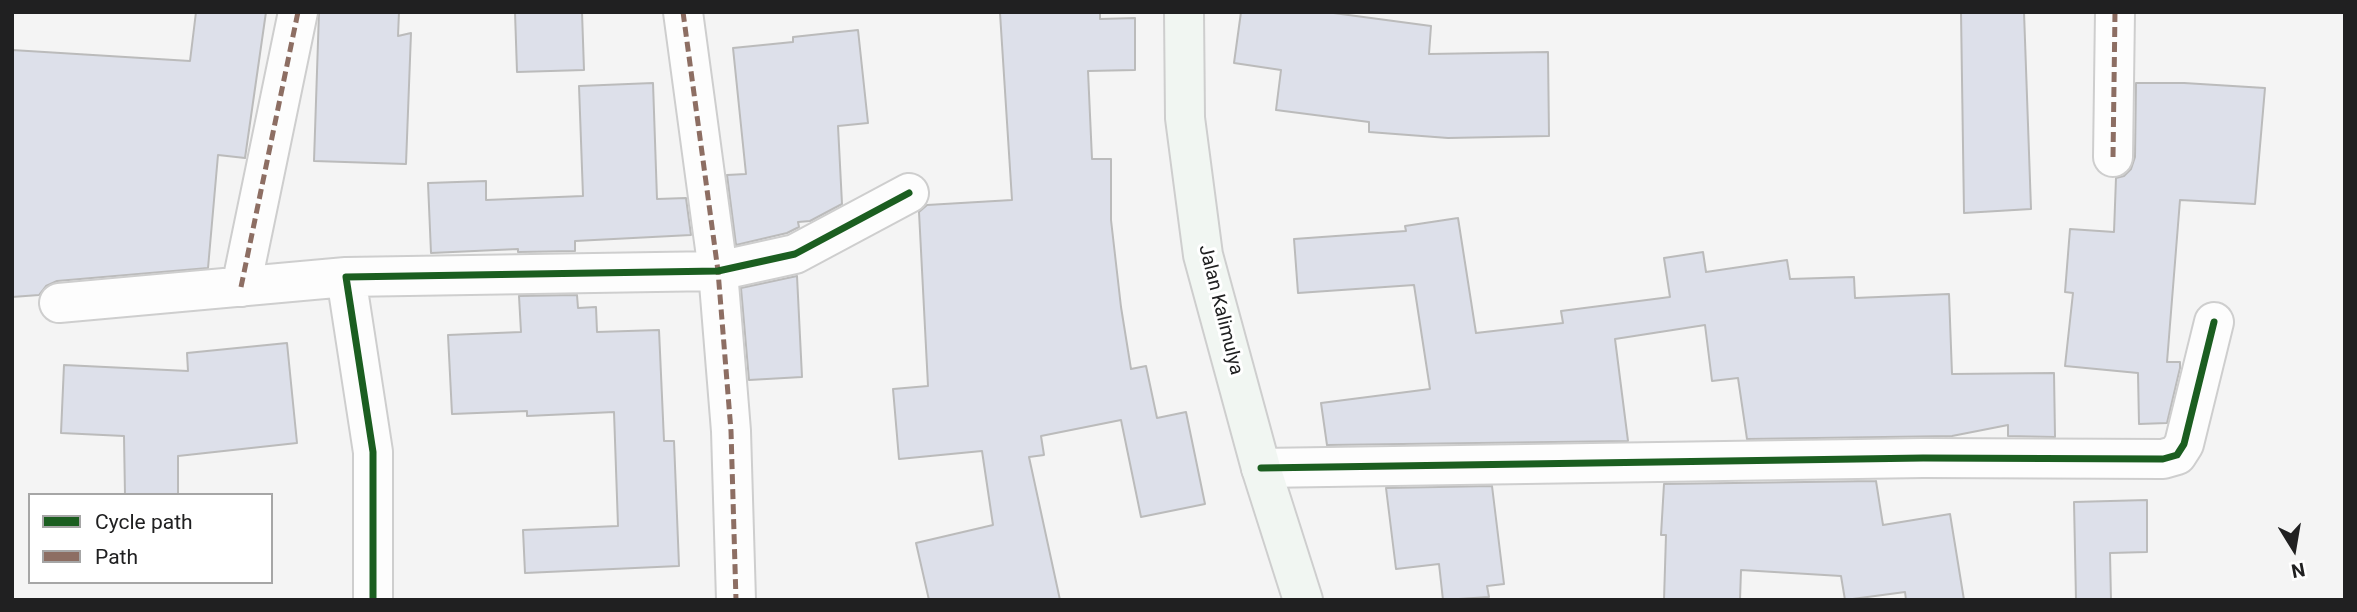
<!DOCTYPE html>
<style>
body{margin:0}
#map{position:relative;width:2357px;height:612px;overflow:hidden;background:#f4f4f4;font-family:Roboto,sans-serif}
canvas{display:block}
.frame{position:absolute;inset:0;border:14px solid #202021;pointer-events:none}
.legend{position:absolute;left:28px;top:493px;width:245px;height:91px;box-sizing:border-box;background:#fff;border:2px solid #a6a6a6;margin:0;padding:9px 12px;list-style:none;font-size:21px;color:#202021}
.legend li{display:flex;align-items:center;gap:14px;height:35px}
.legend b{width:35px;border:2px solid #a6a6a6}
.north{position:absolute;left:2259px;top:514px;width:70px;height:70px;-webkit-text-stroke:5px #fff;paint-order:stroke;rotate:169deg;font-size:19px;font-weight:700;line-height:28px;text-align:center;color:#202021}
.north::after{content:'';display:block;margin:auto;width:24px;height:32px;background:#202021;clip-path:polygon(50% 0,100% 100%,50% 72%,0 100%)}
</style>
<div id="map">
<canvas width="2357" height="612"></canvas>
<div class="frame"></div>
<ul class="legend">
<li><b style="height:9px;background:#1b5e20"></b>Cycle path</li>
<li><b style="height:9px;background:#8d6e63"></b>Path</li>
</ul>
<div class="north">N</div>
</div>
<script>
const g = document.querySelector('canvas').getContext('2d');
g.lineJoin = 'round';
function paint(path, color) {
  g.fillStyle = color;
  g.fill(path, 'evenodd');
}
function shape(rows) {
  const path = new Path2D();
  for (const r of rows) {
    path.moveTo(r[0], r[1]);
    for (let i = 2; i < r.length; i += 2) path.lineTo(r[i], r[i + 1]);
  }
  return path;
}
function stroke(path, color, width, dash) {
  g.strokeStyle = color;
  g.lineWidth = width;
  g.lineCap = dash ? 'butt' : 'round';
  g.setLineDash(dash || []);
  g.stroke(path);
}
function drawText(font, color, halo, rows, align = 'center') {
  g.font = font + ' Roboto,sans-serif';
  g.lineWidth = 6;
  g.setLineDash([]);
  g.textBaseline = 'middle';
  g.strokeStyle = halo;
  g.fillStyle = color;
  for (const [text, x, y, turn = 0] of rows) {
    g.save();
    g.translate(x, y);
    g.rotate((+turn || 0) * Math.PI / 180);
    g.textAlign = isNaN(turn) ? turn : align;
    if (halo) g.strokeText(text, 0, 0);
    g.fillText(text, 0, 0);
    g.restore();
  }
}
const building = shape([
 [196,12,266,12,245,158,218,155,208,268,57,281,46,286,39,295,12,297,12,50,190,61,196,12],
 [319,12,399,12,398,36,411,33,406,164,314,161,319,12],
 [515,12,582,12,584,70,517,72,515,12],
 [1100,12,1100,19,1135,18,1135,70,1088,71,1092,159,1111,159,1111,220,1121,307,1131,369,1146,366,1157,418,1186,412,1205,504,1141,517,1121,420,1041,436,1044,455,1029,457,1060,600,929,600,916,543,993,525,982,451,899,459,893,389,928,386,919,212,927,205,1012,200,1000,13,1100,12],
 [1241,12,1326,12,1431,26,1429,54,1548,52,1549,136,1448,138,1369,132,1369,122,1276,110,1281,70,1234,63,1241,12],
 [1961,12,2024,12,2031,209,1964,213,1961,12],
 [858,30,868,123,838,126,842,204,810,221,798,222,799,227,787,233,736,245,727,175,746,174,733,48,793,42,793,37,858,30],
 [653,83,657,199,686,198,691,235,575,241,575,251,518,252,518,249,431,253,428,183,486,181,486,200,583,196,579,86,653,83],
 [2136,83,2184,83,2265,88,2255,204,2180,200,2167,362,2180,362,2180,368,2167,423,2139,424,2138,373,2065,366,2073,293,2065,292,2070,229,2114,232,2116,178,2124,176,2131,169,2135,157,2136,83],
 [1458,218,1476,333,1563,323,1561,311,1670,297,1664,258,1703,252,1706,272,1787,260,1790,279,1854,277,1855,298,1949,294,1952,374,2054,373,2055,437,2008,436,2008,425,1952,436,1747,439,1738,378,1712,381,1705,325,1615,339,1628,441,1327,445,1321,403,1430,389,1414,285,1298,293,1294,239,1406,231,1405,226,1458,218],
 [797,276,802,377,749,380,741,288,797,276],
 [577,295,578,308,596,307,597,332,659,330,664,441,674,441,679,566,525,573,523,530,618,526,614,412,527,416,527,411,452,414,448,335,521,332,519,296,577,295],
 [287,343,297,443,178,456,178,495,125,495,124,436,61,433,64,365,188,371,187,353,287,343],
 [1876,481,1883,525,1950,514,1964,600,1906,600,1905,592,1845,600,1841,576,1741,570,1740,600,1664,600,1666,535,1661,535,1664,484,1876,481],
 [1492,486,1504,584,1487,586,1489,597,1443,600,1439,564,1396,569,1386,488,1492,486],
 [2147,500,2147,552,2110,553,2111,600,2076,600,2074,502,2147,500]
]);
const street = shape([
 [683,12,718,271,731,431,736,600],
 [2113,157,2115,12],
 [241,287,298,12],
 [59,303,346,277],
 [1261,468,1923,458,2163,459,2177,455,2184,444,2214,322],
 [373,600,373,452,346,277,718,271,795,254,909,193]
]);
const secondary = shape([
 [1184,12,1185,118,1203,255,1261,468,1303,600]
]);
const quiet = shape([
 [683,12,718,271,731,431,736,600],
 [2113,157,2115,12],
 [241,287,298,12]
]);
const cycleway = shape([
 [1261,468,1923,458,2163,459,2177,455,2184,444,2214,322],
 [373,600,373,452,346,277,718,271,795,254,909,193]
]);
const streetNames = [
 ["Jalan Kalimulya",1220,310,76]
];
paint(building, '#dde0ea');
stroke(building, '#bbb', 2);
stroke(street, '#cecece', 42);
stroke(secondary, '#cecece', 42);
stroke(street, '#fdfdfd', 38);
stroke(secondary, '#f1f6f2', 38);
stroke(quiet, '#8d6e63', 5, [10, 5]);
stroke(cycleway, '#1b5e20', 7);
drawText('19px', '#202021', '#fff', streetNames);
</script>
